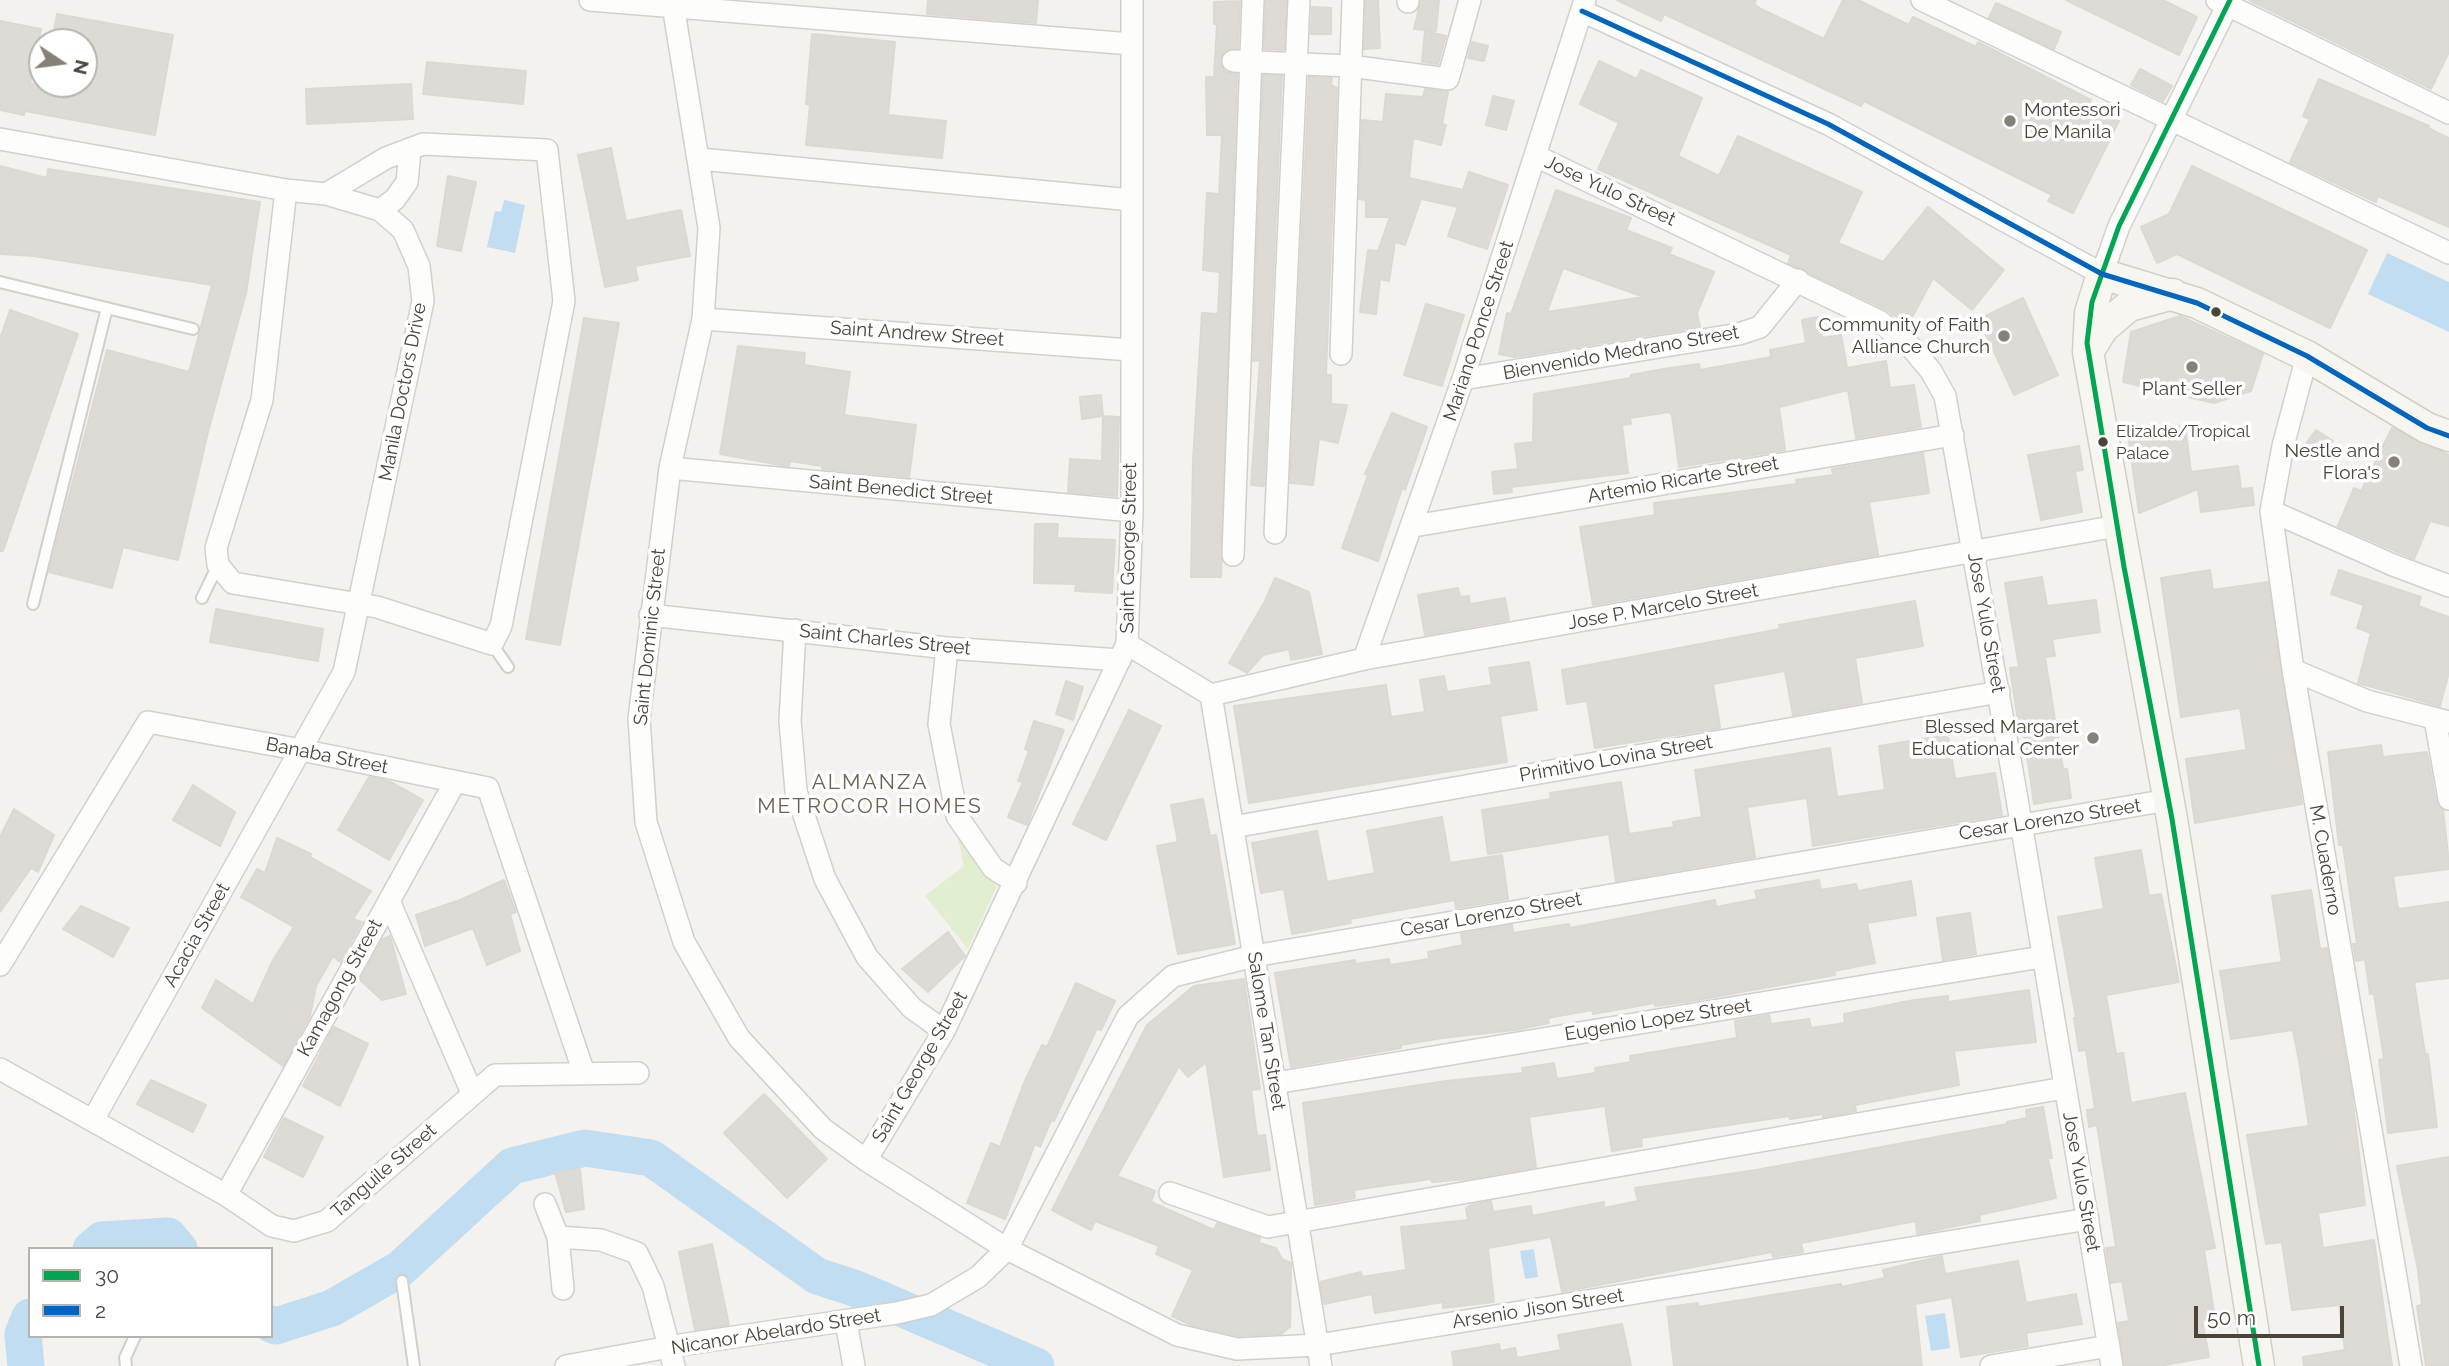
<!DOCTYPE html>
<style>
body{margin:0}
#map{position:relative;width:2449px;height:1366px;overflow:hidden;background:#f4f2ee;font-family:Raleway,sans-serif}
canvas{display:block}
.legend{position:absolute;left:28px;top:1247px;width:245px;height:91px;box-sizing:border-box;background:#fff;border:2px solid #b7b4b0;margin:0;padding:9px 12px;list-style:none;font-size:21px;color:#4b4439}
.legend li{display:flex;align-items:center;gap:14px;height:35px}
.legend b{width:35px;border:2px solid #b7b4b0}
.north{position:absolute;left:28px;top:28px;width:70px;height:70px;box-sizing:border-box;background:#fff;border:2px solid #b7b4b0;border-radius:50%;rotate:103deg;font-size:19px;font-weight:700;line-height:28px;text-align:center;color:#4b4439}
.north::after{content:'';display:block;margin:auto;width:24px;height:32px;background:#868178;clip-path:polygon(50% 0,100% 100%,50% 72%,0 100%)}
.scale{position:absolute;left:2194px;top:1306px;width:150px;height:32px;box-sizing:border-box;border:4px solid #4b4439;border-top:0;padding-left:9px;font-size:21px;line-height:24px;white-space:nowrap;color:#4b4439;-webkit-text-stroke:5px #fff;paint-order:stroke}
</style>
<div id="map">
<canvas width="2449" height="1366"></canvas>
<ul class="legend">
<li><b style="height:9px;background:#00a651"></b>30</li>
<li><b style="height:9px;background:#0065bd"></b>2</li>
</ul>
<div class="north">N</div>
<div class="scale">50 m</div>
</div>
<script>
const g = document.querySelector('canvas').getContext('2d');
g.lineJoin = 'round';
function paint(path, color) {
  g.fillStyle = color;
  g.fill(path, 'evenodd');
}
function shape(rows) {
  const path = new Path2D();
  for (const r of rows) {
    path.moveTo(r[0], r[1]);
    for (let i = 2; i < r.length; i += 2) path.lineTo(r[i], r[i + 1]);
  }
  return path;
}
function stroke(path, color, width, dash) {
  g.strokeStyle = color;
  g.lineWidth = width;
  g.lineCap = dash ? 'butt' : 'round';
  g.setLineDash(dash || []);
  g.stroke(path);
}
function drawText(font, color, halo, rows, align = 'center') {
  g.font = font + ' Raleway,sans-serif';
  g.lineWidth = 7;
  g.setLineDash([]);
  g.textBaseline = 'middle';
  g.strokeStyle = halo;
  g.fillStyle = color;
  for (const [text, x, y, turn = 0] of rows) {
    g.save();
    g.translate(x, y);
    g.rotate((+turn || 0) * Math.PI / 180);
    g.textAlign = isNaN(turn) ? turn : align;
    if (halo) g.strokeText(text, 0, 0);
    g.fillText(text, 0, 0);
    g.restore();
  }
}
const green = shape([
 [956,829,997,886,968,949,925,896,964,866]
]);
const water = shape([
 [504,200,525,205,515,253,487,247,495,211,501,212],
 [2387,253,2449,282,2449,332,2368,294],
 [1534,1249,1538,1277,1525,1279,1520,1251],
 [1945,1313,1950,1348,1931,1351,1925,1316]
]);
const river = shape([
 [91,1249,102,1240,168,1236,179,1249],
 [271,1324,276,1326,332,1308,400,1269,512,1166,585,1148,651,1158,817,1276,854,1288,1036,1366],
 [26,1366,23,1334,30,1317]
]);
const building = shape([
 [928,0,1038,0,1036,23,927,14,928,0],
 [1266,0,1286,0,1284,50,1264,49,1266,0],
 [1366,0,1378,0,1380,48,1364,49,1366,0],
 [1421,0,1439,0,1436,31,1414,29,1421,0],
 [1617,0,1756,0,1754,4,1761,9,1824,39,1843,0,1858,0,1909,25,1913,17,1976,47,1978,42,2091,100,2088,106,2119,121,2073,213,2048,201,2052,195,1864,101,1861,106,1664,14,1661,21,1617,0],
 [2066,0,2163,0,2197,17,2179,55,2066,0],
 [2249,0,2449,0,2449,52,2431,89,2249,0],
 [1240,1,1238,48,1226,50,1220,61,1225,72,1237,74,1221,577,1191,577,1193,460,1202,313,1218,314,1220,272,1203,270,1207,193,1219,194,1222,135,1207,135,1206,77,1214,77,1217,24,1214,24,1214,2,1240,1],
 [1996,3,2061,32,2054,49,1989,18,1996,3],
 [1312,7,1331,8,1331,34,1311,34,1312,7],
 [57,14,173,35,155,135,25,111,24,115,0,110,0,21,41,29,30,84,84,84,84,42,52,42,57,14],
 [1425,31,1446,36,1438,64,1422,62,1425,31],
 [812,34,895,42,888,115,946,121,942,158,806,145,810,105,806,104,812,34],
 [1472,42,1488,46,1484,61,1468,58,1472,42],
 [1599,61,1637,79,1641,70,1702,98,1678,156,1719,176,1738,136,1862,192,1838,243,1883,262,1928,207,2004,270,1972,310,1933,278,1908,325,1885,309,1788,263,1791,255,1598,169,1619,123,1580,104,1599,61],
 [427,62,526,71,523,104,423,94,427,62],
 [2140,69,2172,86,2163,101,2131,85,2140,69],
 [1263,75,1282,76,1264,486,1251,485,1260,360,1253,361,1263,75],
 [1309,77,1332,78,1331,85,1337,88,1326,375,1331,375,1331,404,1347,405,1338,443,1319,439,1313,485,1290,483,1309,77],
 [2319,79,2429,126,2428,128,2449,138,2449,227,2378,196,2376,202,2290,162,2310,119,2303,116,2319,79],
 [411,84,413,119,307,124,306,89,411,84],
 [1425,89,1448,92,1442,124,1446,125,1441,145,1413,138,1409,178,1463,190,1469,172,1508,185,1487,249,1448,236,1458,207,1421,199,1405,245,1395,242,1389,281,1380,279,1376,314,1360,312,1368,250,1378,251,1390,217,1366,217,1366,200,1359,199,1362,120,1383,122,1386,94,1423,97,1425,89],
 [1493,96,1514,101,1506,130,1486,125,1493,96],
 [611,148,626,221,681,210,690,256,635,266,638,280,605,287,578,155,611,148],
 [0,166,47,178,48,169,260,202,246,293,208,432,178,560,123,547,112,588,49,572,107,350,189,372,212,285,34,256,0,254,0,166],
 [2192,166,2367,250,2330,328,2177,254,2157,263,2141,227,2169,214,2192,166],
 [448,176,476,182,461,251,437,246,448,176],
 [1556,190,1631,218,1626,230,1672,248,1669,254,1714,272,1697,313,1700,327,1515,357,1499,354,1507,313,1511,314,1556,190],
 [1563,268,1644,297,1547,312,1563,268],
 [2023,298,2058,375,2014,395,1979,319,2023,298],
 [1426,304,1464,315,1442,386,1404,375,1426,304],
 [10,310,78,334,3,551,0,551,0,339,10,310],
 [2180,316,2263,354,2251,391,2214,403,2123,382,2131,332,2180,316],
 [1818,317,1822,338,1841,335,1847,368,1886,361,1890,388,1914,385,1921,427,1856,438,1848,390,1779,407,1785,450,1679,467,1672,415,1669,412,1630,418,1631,424,1622,425,1628,473,1511,487,1512,492,1494,494,1492,472,1518,469,1515,444,1533,442,1534,394,1631,378,1631,375,1663,369,1699,364,1700,370,1771,357,1770,350,1806,343,1802,320,1818,317],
 [584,318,619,323,560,645,526,639,584,318],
 [738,346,805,353,804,365,850,372,844,415,916,425,909,477,822,469,822,466,790,461,789,466,786,466,720,454,738,346],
 [1101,395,1103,416,1082,419,1080,397,1101,395],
 [1392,413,1427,427,1405,490,1402,488,1378,561,1342,548,1368,475,1365,474,1392,413],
 [1103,416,1119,417,1117,496,1068,492,1070,459,1102,461,1103,416],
 [2185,426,2191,472,2238,466,2241,489,2252,488,2254,505,2201,512,2198,489,2139,513,2128,434,2185,426],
 [2392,428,2449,455,2449,526,2430,521,2414,559,2338,526,2354,488,2361,491,2392,428],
 [2316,430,2333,441,2322,457,2305,445,2316,430],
 [2079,446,2083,470,2075,471,2082,512,2041,520,2028,455,2079,446],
 [1923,453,1929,493,1869,502,1878,555,1593,605,1580,527,1655,515,1654,503,1797,484,1796,480,1833,475,1832,469,1923,453],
 [1035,524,1058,524,1057,538,1115,540,1112,593,1075,591,1076,584,1034,583,1035,524],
 [2210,570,2213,590,2268,582,2302,804,2195,823,2186,759,2246,750,2246,747,2240,708,2181,717,2161,578,2210,570],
 [2339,570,2421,597,2418,606,2449,617,2449,672,2440,706,2358,683,2371,633,2357,628,2364,605,2331,594,2339,570],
 [2042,577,2047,606,2096,600,2100,632,2052,639,2055,656,2045,657,2063,769,2067,769,2071,798,2034,804,2024,735,2020,735,2010,668,2019,667,2005,583,2042,577],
 [1275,578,1309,592,1322,654,1291,660,1289,649,1263,655,1247,673,1229,663,1265,601,1275,578],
 [1458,588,1460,597,1469,596,1470,604,1505,598,1509,620,1425,635,1418,595,1458,588],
 [1915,601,1923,646,1855,658,1862,703,1793,715,1785,671,1713,684,1720,728,1595,748,1587,701,1567,704,1562,670,1780,629,1779,625,1915,601],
 [216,609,323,629,318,661,210,642,216,609],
 [1529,662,1537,710,1500,716,1507,762,1249,803,1234,706,1386,685,1391,717,1425,712,1420,680,1444,676,1447,692,1492,685,1489,668,1529,662],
 [1066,681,1083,687,1073,720,1056,714,1066,681],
 [1129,710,1161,726,1106,840,1073,824,1129,710],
 [1034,721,1064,730,1027,825,1008,817,1023,782,1018,781,1029,751,1025,749,1034,721],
 [1948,735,1955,779,1995,773,2002,815,1813,846,1807,798,1747,807,1755,857,1616,881,1609,834,1488,854,1482,810,1551,799,1550,793,1621,782,1629,834,1674,827,1673,822,1702,817,1695,770,1830,748,1837,797,1885,790,1879,746,1948,735],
 [2381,745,2383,757,2427,752,2436,801,2443,810,2449,863,2449,869,2393,876,2398,909,2449,902,2449,978,2414,982,2425,1054,2428,1054,2437,1127,2388,1133,2379,1060,2384,1059,2374,994,2370,994,2365,959,2356,961,2353,944,2357,944,2343,845,2339,845,2328,752,2381,745],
 [369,777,391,782,423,800,389,860,338,830,369,777],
 [193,785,235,812,220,846,173,820,193,785],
 [1203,799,1210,836,1216,835,1235,944,1178,954,1157,846,1178,842,1171,805,1203,799],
 [14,809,54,835,38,872,31,868,0,912,0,837,14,809],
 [1442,817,1450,863,1502,855,1508,899,1456,908,1455,900,1350,919,1351,923,1292,934,1284,889,1261,893,1252,843,1317,831,1327,882,1375,873,1367,831,1442,817],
 [277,838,311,854,310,857,371,891,353,919,362,922,340,962,333,956,316,986,310,1016,283,1066,202,1008,216,980,253,1004,273,960,294,927,241,897,257,869,265,873,277,838],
 [2141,850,2149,896,2161,894,2179,982,2106,995,2116,1054,2123,1053,2131,1103,2185,1093,2215,1248,2204,1250,2215,1318,2202,1320,2209,1357,2159,1366,2125,1366,2118,1323,2129,1321,2122,1281,2111,1283,2106,1248,2116,1247,2097,1125,2089,1127,2087,1110,2095,1109,2086,1050,2079,1051,2074,1018,2076,1018,2058,917,2104,909,2095,858,2141,850],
 [504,880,516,912,510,914,520,951,487,965,473,928,425,946,416,915,460,900,504,880],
 [1819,880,1821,890,1856,884,1858,891,1911,881,1916,915,1867,923,1875,963,1834,971,1835,975,1692,1001,1655,1006,1655,1003,1593,1014,1592,1010,1548,1018,1549,1023,1515,1030,1442,1038,1401,1045,1401,1048,1291,1067,1275,973,1355,960,1355,964,1389,959,1390,965,1429,959,1428,952,1463,945,1461,934,1512,925,1513,933,1569,924,1570,928,1715,900,1716,907,1757,899,1755,891,1819,880],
 [2311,890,2320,949,2327,948,2352,1095,2365,1205,2318,1213,2323,1248,2374,1240,2392,1366,2304,1366,2303,1357,2345,1350,2339,1305,2292,1310,2282,1242,2266,1244,2259,1206,2247,1135,2309,1126,2299,1061,2293,1030,2231,1039,2220,971,2282,962,2272,896,2311,890],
 [81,906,129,928,113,957,63,929,81,906],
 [1970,913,1976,954,1943,960,1937,918,1970,913],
 [948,932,965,956,928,992,902,969,948,932],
 [390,936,406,994,382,1000,360,980,383,939,390,936],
 [1244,979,1260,1089,1251,1090,1257,1136,1265,1135,1270,1170,1224,1177,1206,1062,1188,1077,1179,1066,1117,1176,1155,1191,1151,1202,1214,1230,1217,1223,1260,1238,1259,1243,1276,1248,1282,1259,1291,1263,1290,1327,1281,1334,1238,1336,1191,1325,1172,1316,1193,1270,1156,1254,1159,1246,1095,1221,1091,1230,1052,1210,1147,1025,1194,986,1244,979],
 [1076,983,1115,1001,1101,1030,1097,1028,1054,1121,1051,1120,1040,1147,1035,1144,1005,1219,967,1203,991,1143,1000,1147,1024,1083,1042,1045,1047,1047,1076,983],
 [2029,990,2036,1042,1954,1051,1959,1085,1855,1105,1856,1111,1823,1117,1823,1114,1790,1119,1789,1116,1641,1138,1642,1146,1612,1151,1605,1106,1529,1117,1536,1167,1467,1179,1432,1182,1431,1179,1354,1190,1355,1198,1315,1205,1303,1103,1446,1081,1523,1073,1522,1068,1554,1063,1557,1079,1596,1073,1595,1068,1631,1062,1630,1056,1737,1038,1735,1021,1769,1015,1771,1024,1809,1019,1811,1028,1845,1023,1844,1014,1914,1000,1948,996,1948,1002,2029,990],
 [334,1027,368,1044,340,1106,303,1086,334,1027],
 [151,1080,206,1105,193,1132,137,1104,151,1080],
 [764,1094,827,1159,787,1198,724,1133,764,1094],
 [2043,1107,2052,1158,2048,1158,2056,1198,1979,1215,1980,1221,1917,1234,1916,1221,1801,1243,1803,1252,1773,1257,1772,1252,1562,1292,1551,1237,1488,1248,1494,1302,1443,1308,1443,1302,1375,1313,1372,1294,1324,1304,1320,1282,1361,1272,1362,1277,1406,1270,1401,1227,1468,1220,1466,1208,1471,1205,1491,1201,1493,1212,1531,1206,1532,1216,1604,1202,1604,1208,1638,1201,1635,1188,1756,1170,2007,1124,2007,1122,2027,1118,2026,1110,2043,1107],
 [284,1118,323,1137,303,1177,264,1157,284,1118],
 [2449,1157,2449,1366,2426,1366,2417,1306,2422,1305,2418,1270,2397,1166,2449,1157],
 [580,1169,584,1209,566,1212,555,1172,580,1169],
 [712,1244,729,1325,695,1330,679,1252,712,1244],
 [1942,1256,1945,1274,2018,1261,2026,1303,2076,1294,2082,1324,2026,1333,2028,1346,1961,1357,1952,1297,1915,1304,1922,1366,1674,1366,1667,1307,1698,1303,1698,1307,1841,1284,1841,1287,1885,1278,1883,1270,1942,1256],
 [1622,1324,1631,1366,1454,1366,1452,1352,1499,1344,1500,1351,1515,1348,1518,1363,1517,1358,1561,1350,1558,1335,1622,1324]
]);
const lane = shape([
 [0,282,193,329],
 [202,598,218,565],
 [33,604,107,308],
 [492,644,508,667],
 [402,1281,414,1366],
 [126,1366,125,1358,135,1336]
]);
const street = shape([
 [590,0,1131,44],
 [1922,0,2449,253],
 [2217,0,2449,113],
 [1408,2,1408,0],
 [673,5,709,228,703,319,670,468,639,719,646,822,684,942,739,1038,823,1129,866,1160,1007,1249,1177,1335,1237,1349,1318,1345,2088,1219],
 [1582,11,1828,124,2102,274,2119,226,2230,0],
 [1233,61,1350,66,1448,79,1470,0],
 [0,139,286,190,326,194,380,210,403,230,419,266,423,301,344,672,93,1120],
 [1536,156,1879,321,1910,346,1931,371,1945,396,2016,793,2112,1366],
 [700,159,1132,200],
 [286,190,262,400,216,548,218,565,233,583,377,607,492,644,501,626,564,301,547,150,423,144,386,158,326,194],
 [380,210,395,199,407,182,410,151],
 [703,319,1131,350],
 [1341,354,1353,0],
 [2307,356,2283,446,2271,511,2293,670,2411,1366],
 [1463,379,1739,334,1760,327,1798,280],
 [670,468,1132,511],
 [2271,511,2393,565,2449,586],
 [1414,526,1953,435],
 [1275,533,1299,0],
 [1233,555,1253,0],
 [650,615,947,648,1120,660],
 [795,630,790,721,796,791,825,879,867,957,912,1008,944,1031],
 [1127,644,1211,695],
 [947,648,939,724,957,816,993,868,1016,883],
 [1364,659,1463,379,1585,0],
 [2293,670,2367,701,2449,722],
 [1211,695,1364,659,2117,526],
 [1211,695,1321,1366],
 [2435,719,2449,799],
 [1233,827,1999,692],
 [389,901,472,1093],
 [0,965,148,722,301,750,488,788,584,1073],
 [0,1069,226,1195,272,1226,294,1231,327,1221,495,1075,638,1073],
 [1275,1083,2041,957],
 [866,1160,944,1031,1127,644,1132,511,1132,0],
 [1170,1193,1268,1227,2064,1088],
 [226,1195,455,782],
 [545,1204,558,1237,563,1289],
 [558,1237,601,1240,637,1253,653,1286,674,1366],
 [846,1322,854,1366],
 [566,1366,680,1345,897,1313,931,1305,978,1277,1007,1249,1128,1016,1173,976,1254,956,2168,800],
 [1991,1366,2109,1346]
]);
const secondary = shape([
 [2088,352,2103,328,2129,306,2173,294],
 [2259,1366,2172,819,2088,352,2090,313,2102,274,2197,303,2307,356,2427,428,2449,436]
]);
const bus1 = shape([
 [2230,0,2119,226,2092,302,2087,343,2124,567,2172,819,2259,1366]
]);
const bus2 = shape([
 [1582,11,1828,124,2102,274,2197,303,2307,356,2427,428,2449,436]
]);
const markers = [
 [2010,121,7,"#868178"],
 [2216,312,6,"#4b4439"],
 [2004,336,7,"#868178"],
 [2192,367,7,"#868178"],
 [2103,442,6,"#4b4439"],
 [2394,462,7,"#868178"],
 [2093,738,7,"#868178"]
];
const busNames = [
 ["Elizalde/Tropical",2116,432],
 ["Palace",2116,454]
];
const poiNames = [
 ["Montessori",2024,110,"left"],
 ["De Manila",2024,132,"left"],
 ["Community of Faith",1990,325],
 ["Alliance Church",1990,347],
 ["Plant Seller",2192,389,"center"],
 ["Nestle and",2380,451],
 ["Flora's",2380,473],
 ["Blessed Margaret",2079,727],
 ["Educational Center",2079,749]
];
const streetNames = [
 ["Jose Yulo Street",1610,191,25],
 ["Mariano Ponce Street",1479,331,-72],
 ["Saint Andrew Street",917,334,4],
 ["Bienvenido Medrano Street",1621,353,-10],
 ["Manila Doctors Drive",403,392,-79],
 ["Artemio Ricarte Street",1683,480,-10],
 ["Saint Benedict Street",901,490,5],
 ["Saint George Street",1129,548,-89],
 ["Jose P. Marcelo Street",1663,607,-10],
 ["Jose Yulo Street",1986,623,80],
 ["Saint Dominic Street",650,637,-84],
 ["Saint Charles Street",885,640,6],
 ["Banaba Street",327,756,11],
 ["Primitivo Lovina Street",1616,759,-10],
 ["Cesar Lorenzo Street",2050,820,-9],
 ["M. Cuaderno",2325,860,80],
 ["Cesar Lorenzo Street",1491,915,-10],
 ["Acacia Street",197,935,-61],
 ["Kamagong Street",340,988,-61],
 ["Eugenio Lopez Street",1658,1020,-9],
 ["Salome Tan Street",1266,1031,81],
 ["Saint George Street",920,1067,-60],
 ["Tanguile Street",384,1171,-41],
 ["Jose Yulo Street",2081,1182,80],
 ["Arsenio Jison Street",1538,1309,-9],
 ["Nicanor Abelardo Street",776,1332,-9]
];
const neighbourhoodNames = [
 ["ALMANZA",870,783],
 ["METROCOR HOMES",870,807]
];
paint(green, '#e1eecf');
paint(water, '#c0ddf1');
stroke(river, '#c0ddf1', 37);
paint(building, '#dedbd6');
stroke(building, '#dcd9d4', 2);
stroke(lane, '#d2d0cb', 14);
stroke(street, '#d2d0cb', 24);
stroke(secondary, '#d3cfc5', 33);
stroke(lane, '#fdfdfc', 10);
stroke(street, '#fdfdfc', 21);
stroke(secondary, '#f7f6f1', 30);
stroke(bus1, '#00a651', 5);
stroke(bus2, '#0065bd', 5);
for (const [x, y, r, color] of markers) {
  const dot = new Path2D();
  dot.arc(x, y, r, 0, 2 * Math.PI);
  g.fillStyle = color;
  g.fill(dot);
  stroke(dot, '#fff', 2.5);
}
drawText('17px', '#4b4439', '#fff', busNames, 'left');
drawText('19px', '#4b4439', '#fff', poiNames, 'right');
drawText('19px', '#4b4439', '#fff', streetNames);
g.letterSpacing = '2px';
drawText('21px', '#6e6250', '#fff', neighbourhoodNames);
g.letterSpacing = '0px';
</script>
